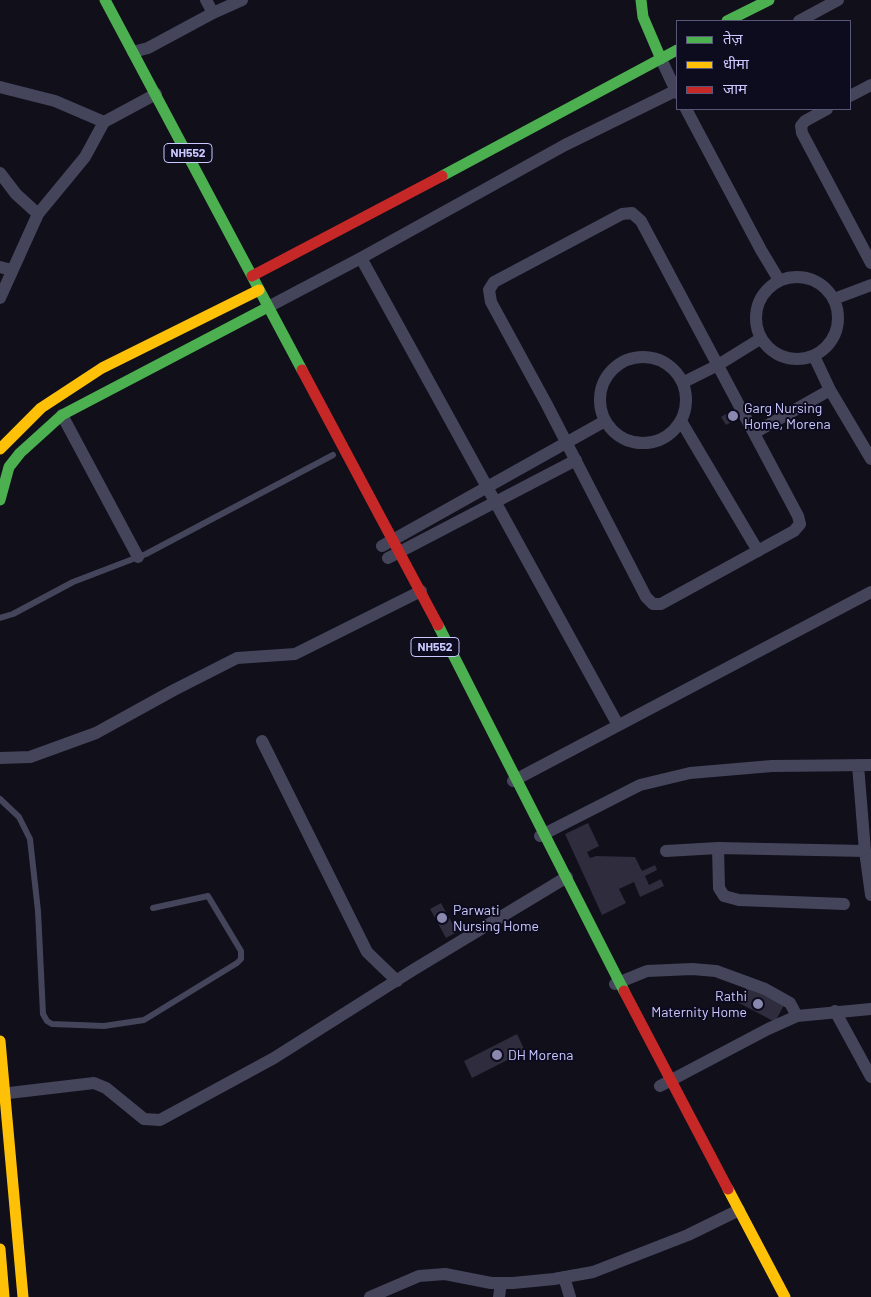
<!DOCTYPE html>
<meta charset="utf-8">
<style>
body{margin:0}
#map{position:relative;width:871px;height:1297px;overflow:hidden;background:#100f1a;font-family:Barlow,"Noto Sans Devanagari",sans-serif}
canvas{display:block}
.legend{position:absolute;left:676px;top:20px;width:175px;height:90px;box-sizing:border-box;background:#0d0b1e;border:1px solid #595778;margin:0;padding:6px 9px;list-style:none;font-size:15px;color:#cbc9ff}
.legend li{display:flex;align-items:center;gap:10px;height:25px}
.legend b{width:25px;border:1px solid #595778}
</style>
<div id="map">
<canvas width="871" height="1297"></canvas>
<ul class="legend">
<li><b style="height:6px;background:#4caf50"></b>तेज़</li>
<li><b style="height:6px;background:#ffc107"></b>धीमा</li>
<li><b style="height:6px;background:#c62828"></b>जाम</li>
</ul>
</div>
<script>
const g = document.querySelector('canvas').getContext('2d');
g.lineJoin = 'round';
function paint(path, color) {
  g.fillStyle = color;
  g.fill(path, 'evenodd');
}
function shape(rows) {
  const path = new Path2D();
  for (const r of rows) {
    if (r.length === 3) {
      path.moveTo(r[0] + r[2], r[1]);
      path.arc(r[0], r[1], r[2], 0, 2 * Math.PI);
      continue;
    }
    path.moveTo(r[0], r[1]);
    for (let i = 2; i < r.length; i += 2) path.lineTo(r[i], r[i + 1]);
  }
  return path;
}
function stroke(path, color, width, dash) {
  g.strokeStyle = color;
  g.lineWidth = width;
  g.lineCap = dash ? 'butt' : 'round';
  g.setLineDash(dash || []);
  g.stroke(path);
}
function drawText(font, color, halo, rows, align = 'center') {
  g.font = font + ' Barlow,sans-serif';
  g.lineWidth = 4;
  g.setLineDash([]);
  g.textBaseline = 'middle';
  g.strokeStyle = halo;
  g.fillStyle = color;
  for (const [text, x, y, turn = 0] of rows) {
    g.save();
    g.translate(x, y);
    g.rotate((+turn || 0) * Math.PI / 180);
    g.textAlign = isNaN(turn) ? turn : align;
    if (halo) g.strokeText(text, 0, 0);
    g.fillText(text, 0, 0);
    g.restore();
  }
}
const building = shape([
 [733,410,737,419,726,425,721,417],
 [588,823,599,846,587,852,590,858,596,856,635,857,642,871,655,865,657,870,645,876,649,885,661,879,664,886,640,897,634,882,619,889,626,903,602,915,565,834],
 [441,903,457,932,446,938,430,909],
 [747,986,784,1005,775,1022,739,1003],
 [517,1034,525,1051,472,1078,464,1061]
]);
const lane = shape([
 [0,618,13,614,73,582,146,554,333,455],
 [0,799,19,817,30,839,38,911,43,1014,47,1021,52,1024,104,1026,144,1020,237,963,241,959,241,951,208,896,153,908]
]);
const street = shape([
 [206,0,213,13],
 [799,21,838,0],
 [133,52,148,48,213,13,242,0],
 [661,59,677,93],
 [0,87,55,101,104,122,156,94],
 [850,96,871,85],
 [686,109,761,250,779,280],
 [827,109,805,121,801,126,802,133,871,263],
 [0,173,16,194,38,214,85,157,104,122],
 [632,213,641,221,798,516,800,524,794,531,661,604,653,604,646,597,546,403,491,302,489,290,494,282,622,214,632,213],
 [361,258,618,725],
 [0,267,12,270],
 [797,318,41],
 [0,298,38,214],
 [834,299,871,285],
 [268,307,361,258,565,145,677,90],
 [814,356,830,390,871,459],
 [643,400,43],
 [684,382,718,365,760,339],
 [62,415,138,557],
 [681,421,758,551],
 [754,433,830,390],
 [382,546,605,421],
 [388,558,576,460],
 [262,741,367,952,397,981],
 [0,758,30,757,96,733,174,690,237,658,295,654,421,591],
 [858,765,865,851,871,895],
 [513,781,871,592],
 [540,836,640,785,690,773,772,766,871,765],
 [718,848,719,888,724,896,739,900,844,904],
 [666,851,718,848,865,851],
 [615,984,647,971,692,969,716,971,765,989,790,1003,797,1016],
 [835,1011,871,1077],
 [660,1086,768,1029,797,1016,871,1009],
 [0,1094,94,1083,106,1088,144,1119,160,1120,274,1058,413,970,567,877],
 [564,1277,570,1297],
 [370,1297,419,1276,445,1274,491,1283,513,1283,554,1279,593,1272,688,1235,739,1210],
 [499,1297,501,1283]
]);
const fast = shape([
 [105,0,302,370],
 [641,0,643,17,661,59],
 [727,21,769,0],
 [442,176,677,50],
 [0,500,9,467,20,453,62,415,268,307],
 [438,625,624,991]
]);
const slow = shape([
 [0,449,41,408,102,368,259,290],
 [0,1041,23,1297],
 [728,1189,785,1297],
 [0,1249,4,1297]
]);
const jam = shape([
 [252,276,442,176],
 [302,370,438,625],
 [624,991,728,1189]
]);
const markers = [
 [733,416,6,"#8a88af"],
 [442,918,6,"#8a88af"],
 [758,1004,6,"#8a88af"],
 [497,1055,6,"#8a88af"]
];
const shields = [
 [188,153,48],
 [435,647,48]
];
const shieldNames = [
 ["NH552",188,153],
 ["NH552",435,647]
];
const poiNames = [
 ["Garg Nursing",744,408],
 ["Home, Morena",744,424],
 ["Parwati",453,910],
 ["Nursing Home",453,926],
 ["Rathi",747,996,"right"],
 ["Maternity Home",747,1012,"right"],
 ["DH Morena",508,1055]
];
paint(building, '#2e2c3d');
stroke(lane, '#44445b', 6);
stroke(street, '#44445b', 12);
stroke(fast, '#4caf50', 11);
stroke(slow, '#ffc107', 11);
stroke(jam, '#c62828', 11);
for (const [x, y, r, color] of markers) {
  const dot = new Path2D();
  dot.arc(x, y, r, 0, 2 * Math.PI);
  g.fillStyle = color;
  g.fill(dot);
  stroke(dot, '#0d0b1e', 2);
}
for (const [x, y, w] of shields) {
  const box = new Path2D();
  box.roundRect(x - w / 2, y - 9.5, w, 19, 4);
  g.fillStyle = '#0d0b1e';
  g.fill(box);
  stroke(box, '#cbc9ff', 1);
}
drawText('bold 12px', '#cbc9ff', null, shieldNames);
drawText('14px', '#cbc9ff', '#0d0b1e', poiNames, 'left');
</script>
